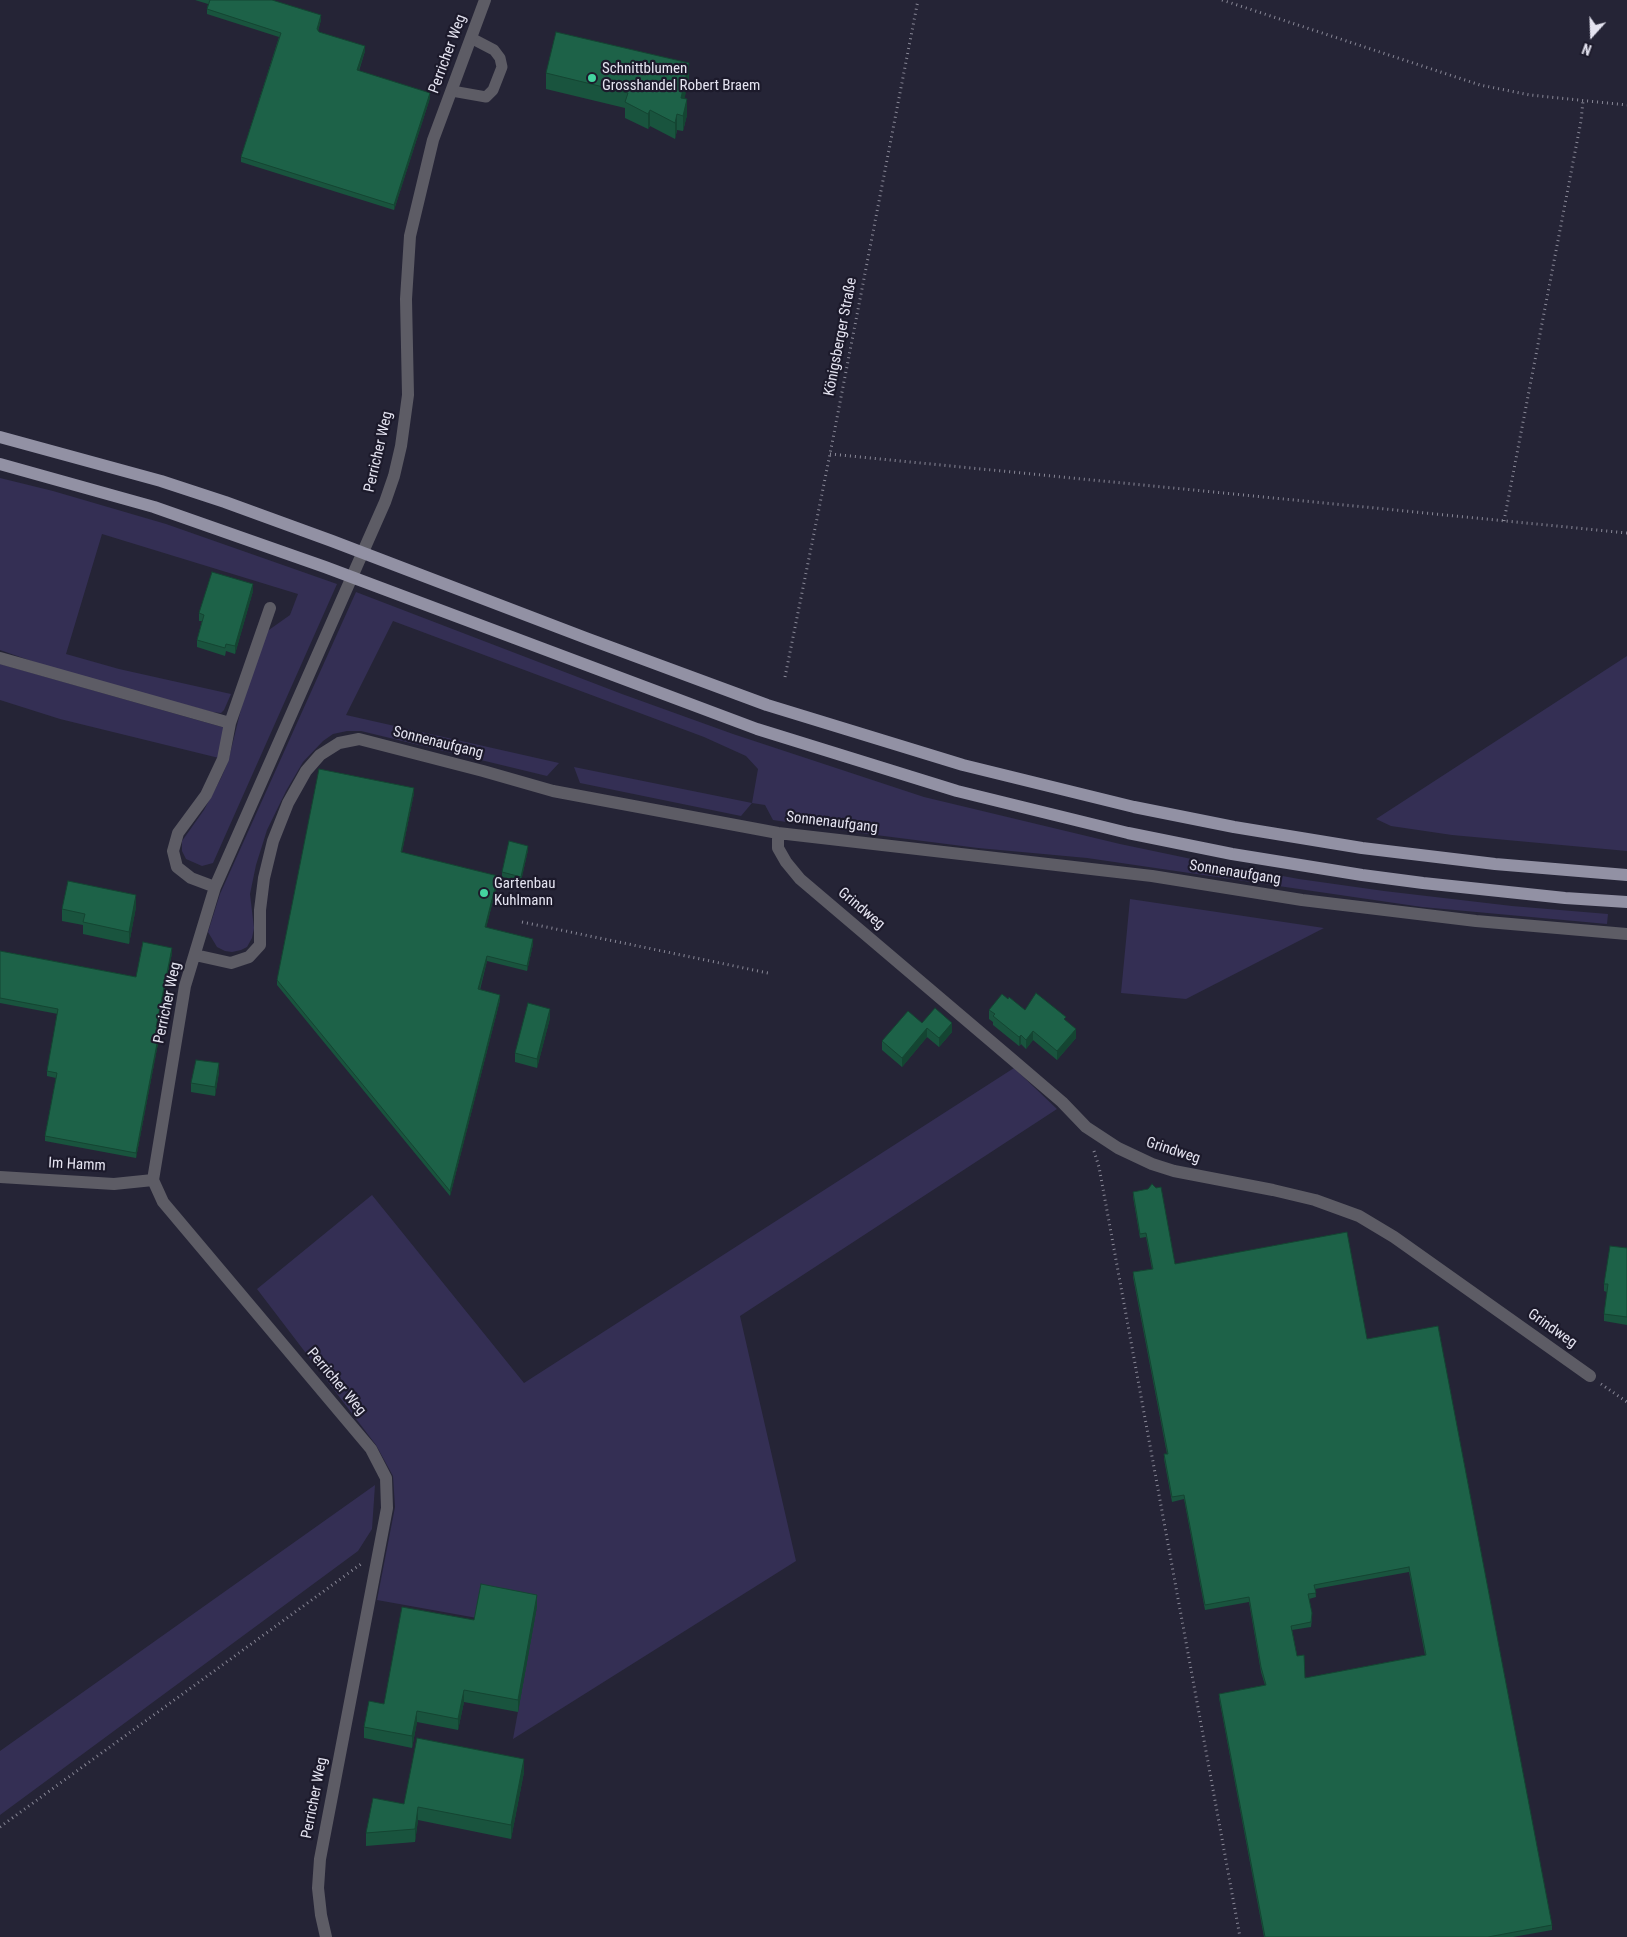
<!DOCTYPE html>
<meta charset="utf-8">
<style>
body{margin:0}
#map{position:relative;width:1627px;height:1937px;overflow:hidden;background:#252436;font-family:"Roboto Condensed",sans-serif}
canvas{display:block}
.north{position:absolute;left:1567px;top:10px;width:50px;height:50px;-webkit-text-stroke:4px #1c1a2b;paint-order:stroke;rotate:200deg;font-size:14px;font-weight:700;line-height:20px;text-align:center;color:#e4e3f0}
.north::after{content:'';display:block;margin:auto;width:18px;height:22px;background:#e4e3f0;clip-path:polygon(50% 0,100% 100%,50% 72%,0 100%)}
</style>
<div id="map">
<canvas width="1627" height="1937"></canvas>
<div class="north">N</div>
</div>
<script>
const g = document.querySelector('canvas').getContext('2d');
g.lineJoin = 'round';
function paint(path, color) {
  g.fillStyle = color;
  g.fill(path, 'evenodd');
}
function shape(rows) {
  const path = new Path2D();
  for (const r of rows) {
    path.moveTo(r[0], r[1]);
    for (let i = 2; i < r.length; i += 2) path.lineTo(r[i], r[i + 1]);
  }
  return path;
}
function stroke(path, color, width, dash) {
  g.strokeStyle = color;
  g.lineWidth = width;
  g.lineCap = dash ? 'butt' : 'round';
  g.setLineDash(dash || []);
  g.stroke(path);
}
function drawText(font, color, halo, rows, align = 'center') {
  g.font = font + ' "Roboto Condensed",sans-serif';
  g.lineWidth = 4.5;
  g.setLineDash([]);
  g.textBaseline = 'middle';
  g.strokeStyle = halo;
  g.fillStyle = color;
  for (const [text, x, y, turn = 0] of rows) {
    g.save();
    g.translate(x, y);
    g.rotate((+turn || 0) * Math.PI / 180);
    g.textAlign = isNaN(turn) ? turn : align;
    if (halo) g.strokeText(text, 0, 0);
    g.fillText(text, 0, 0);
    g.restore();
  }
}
const green = shape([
 [0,478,53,491,166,524,337,584,213,863,202,866,186,859,182,851,182,841,204,810,221,778,228,762,242,705,266,632,290,615,298,594,102,534,66,654,119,669,231,694,224,710,221,713,212,712,63,672,0,650],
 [356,592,622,694,733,734,924,797,1120,844,1206,862,1299,879,1384,891,1512,906,1608,914,1607,924,1422,907,1087,858,978,848,868,834,773,820,765,805,752,803,741,816,580,783,574,767,752,803,758,769,746,756,704,737,393,621,346,715,559,763,547,776,361,731,347,731,333,734,323,741,303,762,286,791,267,830,256,865,250,894,254,928,252,938,247,947,241,950,232,952,225,951,217,947,208,932,220,894],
 [1627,656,1627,851,1452,835,1391,826,1376,819],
 [0,664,229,729,223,759,60,719,0,700],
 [1130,899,1324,928,1186,999,1121,993],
 [1014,1068,1057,1109,740,1316,796,1561,513,1739,537,1606,477,1618,377,1600,395,1507,393,1476,376,1445,257,1289,372,1195,524,1383],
 [375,1485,372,1529,358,1551,0,1815,0,1751]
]);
const path = shape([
 [1222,0,1480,85,1530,95,1627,105],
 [830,454,1627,533],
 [1504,521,1581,121,1583,101],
 [785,677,830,454,918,0],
 [522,922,768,973],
 [1094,1151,1099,1167,1240,1937],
 [1601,1384,1627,1402],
 [0,1827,361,1564]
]);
const service = shape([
 [452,91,486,97,493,90,502,67,500,58,494,50,471,38]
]);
const minor = shape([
 [270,608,230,723,223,759,206,795,178,833,173,851,177,867,191,878,215,887,185,986,153,1180,163,1202,371,1449,386,1478,387,1508,320,1859,318,1888,321,1915,326,1937],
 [0,658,230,723],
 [778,833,778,848,786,862,800,879,1013,1060,1062,1102,1086,1127,1118,1148,1152,1164,1174,1171,1273,1190,1315,1200,1359,1216,1394,1237,1590,1376],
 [215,887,385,502,394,476,401,446,408,395,406,299,410,236,433,140,485,0],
 [195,955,231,963,249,957,260,945,260,910,264,878,273,841,288,803,306,771,320,755,339,743,359,739,483,771,553,791,778,833,1152,876,1302,900,1476,921,1627,934],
 [0,1177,114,1184,153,1180]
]);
const primary = shape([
 [0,437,161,481,225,502,332,541,586,638,767,705,963,765,1134,807,1234,827,1362,848,1495,864,1627,875],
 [0,464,154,507,325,567,757,729,957,791,1128,833,1232,854,1362,875,1423,883,1565,898,1627,902]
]);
const wall = shape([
 [195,0,272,0,321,20,318,31,319,32,365,51,359,71,430,98,394,210,241,162,241,157,279,37,207,14,207,9,208,4],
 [546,73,689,79,684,99,687,115,683,131,677,130,675,139,650,126,648,129,625,118,625,108,546,89],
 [253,591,235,654,226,651,225,656,197,647,197,640,202,621,199,621,199,613],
 [414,793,402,852,498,881,486,928,533,944,527,971,487,961,480,990,500,1000,450,1196,277,985,277,980],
 [528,850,521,881,502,877,502,872],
 [136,907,129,944,83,934,83,925,62,921,62,909],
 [0,951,136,977,172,953,157,1028,160,1033,136,1158,45,1141,45,1136,56,1078,47,1076,47,1071,58,1014,0,1003],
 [1008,999,1025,1010,1066,1021,1076,1038,1057,1060,1033,1040,1026,1049,1021,1044,1019,1046,993,1025,993,1022,989,1019,989,1010],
 [550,1018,537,1068,515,1062,515,1053],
 [922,1023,952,1032,939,1047,927,1037,902,1067,882,1050,882,1041],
 [219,1072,215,1096,191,1092,191,1083],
 [1133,1192,1175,1264,1367,1339,1552,1925,1552,1930,1513,1937,1264,1937,1219,1698,1219,1694,1265,1685,1261,1672,1249,1602,1205,1610,1184,1499,1172,1502,1164,1459,1164,1454,1167,1454,1133,1277,1133,1272,1152,1269,1146,1237,1140,1238,1133,1197],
 [1409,1572,1425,1655,1305,1678,1297,1656,1292,1630,1311,1627,1312,1618,1309,1599,1316,1597,1315,1589],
 [1627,1248,1627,1325,1604,1321,1604,1314,1607,1292,1604,1291,1604,1284],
 [537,1606,518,1712,464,1702,458,1730,417,1722,412,1748,364,1738,364,1727,384,1704,474,1620],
 [524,1772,511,1839,418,1820,415,1842,366,1846,366,1833,404,1804]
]);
const shadedWall = shape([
 [321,15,321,20,317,34,317,29],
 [365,46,365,51,357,75,357,70],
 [689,63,689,79,681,114,681,98],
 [430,93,430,98,394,210,394,205],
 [687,99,687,115,683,131,683,116],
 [650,110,650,126,648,129,648,114],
 [677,114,677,130,675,139,675,123],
 [253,584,253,591,235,654,235,646],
 [414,788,414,793,401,857,401,852],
 [528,846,528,850,521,881,521,877],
 [498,876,498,881,485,932,485,927],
 [136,895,136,907,129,944,129,932],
 [533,939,533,944,527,971,527,966],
 [172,948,172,953,156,1032,156,1027],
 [487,956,487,961,478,994,478,989],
 [500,995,500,1000,450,1196,450,1191],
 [550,1009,550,1018,537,1068,537,1059],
 [952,1023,952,1032,939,1047,939,1038],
 [160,1028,160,1033,136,1158,136,1153],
 [927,1028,927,1037,902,1067,902,1058],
 [1076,1029,1076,1038,1057,1060,1057,1051],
 [1033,1031,1033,1040,1026,1049,1026,1040],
 [1021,1035,1021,1044,1019,1046,1019,1037],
 [219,1063,219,1072,215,1096,215,1087],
 [537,1595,537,1606,518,1712,518,1700],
 [464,1690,464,1702,458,1730,458,1719],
 [417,1711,417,1722,412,1748,412,1736],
 [524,1759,524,1772,511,1839,511,1825],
 [418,1807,418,1820,415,1842,415,1829]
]);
const building = shape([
 [210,0,272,0,321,15,317,29,319,32,365,46,357,70,430,93,394,205,241,157,281,33,207,9,210,0],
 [556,32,689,63,681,98,687,99,683,116,677,114,675,123,650,110,648,114,625,102,628,93,546,73,556,32],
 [212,572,253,584,235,646,226,644,225,648,197,640,204,615,199,613,212,572],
 [319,769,414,788,401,852,498,876,485,927,533,939,527,966,487,956,478,989,500,995,450,1191,277,980,319,769],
 [509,841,528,846,521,877,502,872,509,841],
 [68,881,136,895,129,932,83,922,85,914,62,909,68,881],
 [143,942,172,948,156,1027,160,1028,136,1153,45,1136,57,1073,47,1071,58,1009,0,998,0,951,136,977,143,942],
 [1036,993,1066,1017,1064,1019,1076,1029,1057,1051,1033,1031,1026,1040,1021,1035,1019,1037,993,1016,995,1014,989,1010,1002,994,1008,999,1009,997,1025,1010,1036,993],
 [528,1003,550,1009,537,1059,515,1053,528,1003],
 [935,1008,952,1023,939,1038,927,1028,902,1058,882,1041,908,1011,922,1023,935,1008],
 [196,1060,219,1063,215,1087,191,1083,196,1060],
 [1152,1184,1156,1188,1161,1187,1175,1264,1347,1232,1367,1339,1438,1326,1552,1925,1488,1937,1265,1937,1219,1694,1266,1685,1261,1667,1249,1597,1205,1605,1184,1495,1172,1497,1164,1454,1168,1454,1133,1272,1153,1269,1146,1233,1140,1234,1133,1192,1148,1189,1152,1184],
 [1409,1567,1426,1655,1305,1678,1304,1655,1297,1656,1291,1626,1311,1622,1312,1613,1308,1594,1316,1593,1314,1585,1409,1567],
 [1610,1246,1627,1248,1627,1317,1604,1314,1608,1284,1604,1284,1610,1246],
 [481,1584,537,1595,518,1700,464,1690,458,1719,417,1711,412,1736,364,1727,369,1701,384,1704,402,1607,474,1620,481,1584],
 [417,1738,524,1759,511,1825,418,1807,415,1829,366,1833,373,1798,404,1804,417,1738]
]);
const markers = [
 [592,78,5,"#44d49f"],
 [484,893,5,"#44d49f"]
];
const streetNames = [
 ["Perricher Weg",448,54,-70],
 ["Königsberger Straße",841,337,-79],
 ["Perricher Weg",379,452,-77],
 ["Sonnenaufgang",438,743,14],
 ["Sonnenaufgang",832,823,7],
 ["Sonnenaufgang",1235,873,9],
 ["Grindweg",861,909,40],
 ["Perricher Weg",168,1003,-78],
 ["Grindweg",1173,1151,18],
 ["Im Hamm",77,1165,3],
 ["Grindweg",1552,1329,35],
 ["Perricher Weg",336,1382,50],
 ["Perricher Weg",315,1798,-79]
];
const poiNames = [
 ["Schnittblumen",602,69],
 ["Grosshandel Robert Braem",602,86],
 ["Gartenbau",494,884],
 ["Kuhlmann",494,901]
];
paint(green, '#342f54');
stroke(path, '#898897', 3, [1, 4]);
stroke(service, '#5d5c65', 11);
stroke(minor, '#5d5c65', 12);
stroke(primary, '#9291a4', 12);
paint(wall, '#19543e');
paint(shadedWall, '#144532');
paint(building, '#1d6248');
stroke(building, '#144532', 1);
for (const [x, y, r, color] of markers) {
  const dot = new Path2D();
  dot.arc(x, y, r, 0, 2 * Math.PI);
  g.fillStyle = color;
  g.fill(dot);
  stroke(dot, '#1c1a2b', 2);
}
drawText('15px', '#e4e3f0', '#1c1a2b', streetNames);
drawText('15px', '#e4e3f0', '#1c1a2b', poiNames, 'left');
</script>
